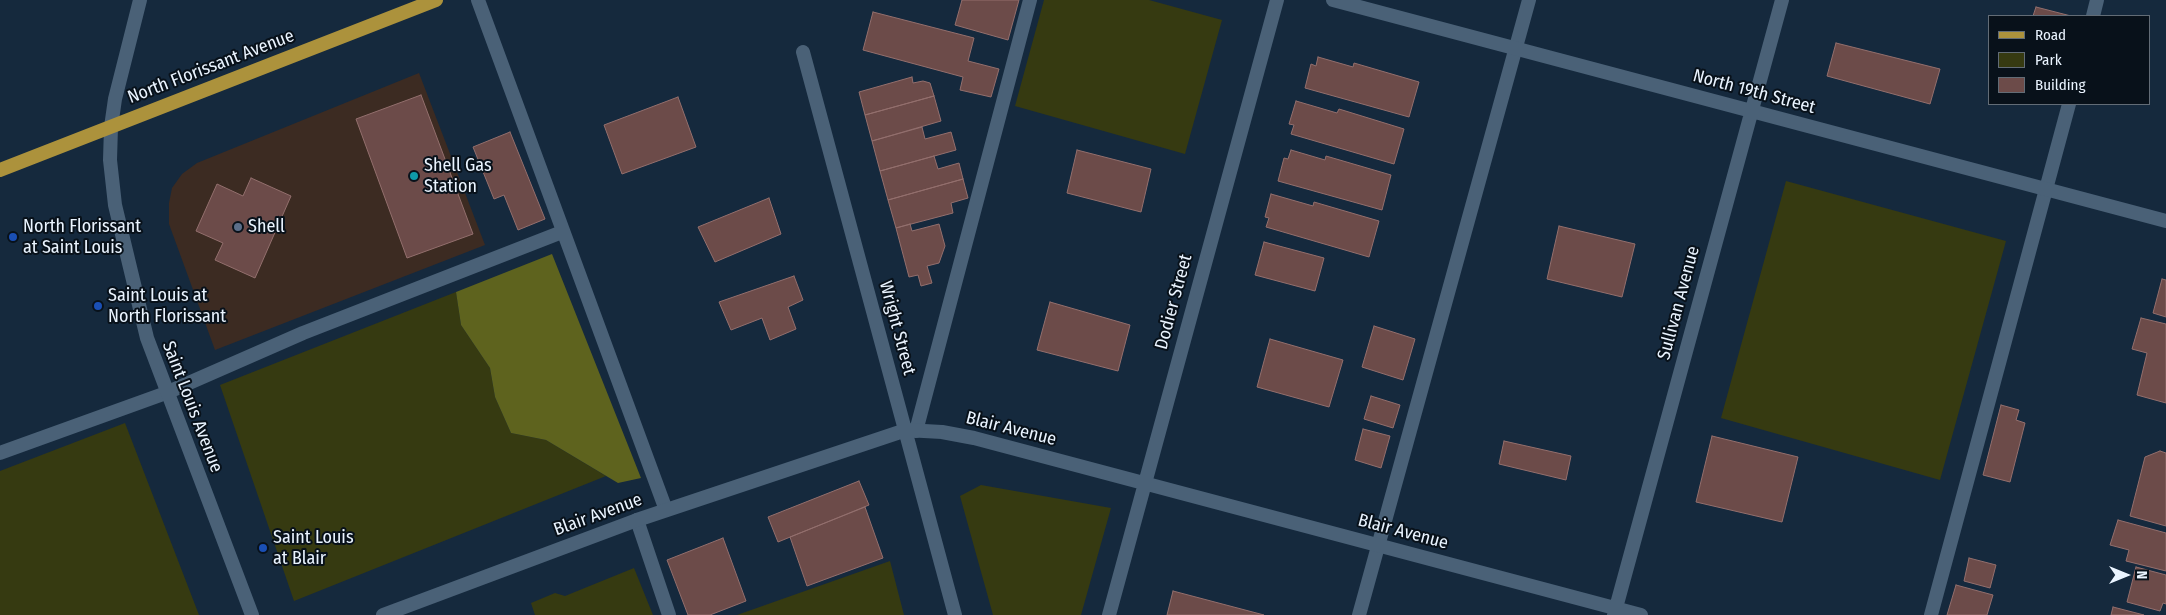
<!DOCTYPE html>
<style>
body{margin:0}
#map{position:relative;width:2166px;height:615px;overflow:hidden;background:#15293d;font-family:"Fira Sans Condensed",sans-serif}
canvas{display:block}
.legend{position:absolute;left:1988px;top:15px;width:162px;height:90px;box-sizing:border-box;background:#08111a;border:1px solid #626c76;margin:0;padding:6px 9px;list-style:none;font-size:15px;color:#eaf4ff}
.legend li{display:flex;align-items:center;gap:10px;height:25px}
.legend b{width:25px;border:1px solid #626c76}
.north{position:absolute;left:2101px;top:550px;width:50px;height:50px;-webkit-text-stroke:4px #08111a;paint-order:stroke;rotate:90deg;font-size:14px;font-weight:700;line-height:20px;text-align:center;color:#eaf4ff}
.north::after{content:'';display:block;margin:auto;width:18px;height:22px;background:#eaf4ff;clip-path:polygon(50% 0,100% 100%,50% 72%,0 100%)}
</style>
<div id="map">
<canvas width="2166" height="615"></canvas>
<ul class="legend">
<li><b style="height:6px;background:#ac923c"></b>Road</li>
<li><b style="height:14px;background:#363a11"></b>Park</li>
<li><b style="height:14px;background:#6c4b49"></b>Building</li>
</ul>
<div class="north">N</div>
</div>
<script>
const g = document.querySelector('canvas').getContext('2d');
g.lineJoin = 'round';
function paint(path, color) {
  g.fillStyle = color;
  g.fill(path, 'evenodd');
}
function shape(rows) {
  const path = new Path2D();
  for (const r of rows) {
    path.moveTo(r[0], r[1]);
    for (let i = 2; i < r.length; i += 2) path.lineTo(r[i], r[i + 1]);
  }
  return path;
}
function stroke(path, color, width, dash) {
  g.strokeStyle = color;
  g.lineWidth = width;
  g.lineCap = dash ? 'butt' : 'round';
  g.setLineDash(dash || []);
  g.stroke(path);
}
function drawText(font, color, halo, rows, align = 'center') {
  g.font = font + ' "Fira Sans Condensed",sans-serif';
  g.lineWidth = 4;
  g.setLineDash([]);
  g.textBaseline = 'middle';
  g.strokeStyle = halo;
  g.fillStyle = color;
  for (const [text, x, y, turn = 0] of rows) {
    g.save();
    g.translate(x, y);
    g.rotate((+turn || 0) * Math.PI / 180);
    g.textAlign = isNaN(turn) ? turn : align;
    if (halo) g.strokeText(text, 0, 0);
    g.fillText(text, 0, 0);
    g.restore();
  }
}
const commercial = shape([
 [419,73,485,245,215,350,169,224,169,203,172,188,182,174,197,163]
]);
const green = shape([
 [1044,0,1149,0,1222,20,1185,154,1015,106],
 [1786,181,2006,241,1940,480,1721,418],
 [456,292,461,325,490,368,495,397,511,433,546,440,606,476,294,601,220,385],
 [125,423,199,615,0,615,0,471],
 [981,485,1111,508,1081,615,993,615,960,496],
 [890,561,904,615,737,615],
 [634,568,653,615,535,615,531,603,555,593,565,596]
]);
const forest = shape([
 [552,254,641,478,618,483,546,440,511,433,495,397,490,368,461,325,456,292]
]);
const building = shape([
 [962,0,1019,0,1008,40,955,25,962,0],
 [2036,7,2071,16,2033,16,2036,7],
 [873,12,974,38,968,61,999,69,991,97,960,90,963,77,863,50,873,12],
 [1836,43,1940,69,1930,104,1827,76,1836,43],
 [1318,57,1353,67,1354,63,1419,82,1409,117,1305,88,1311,64,1316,66,1318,57],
 [912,77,913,83,923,81,930,83,934,96,865,115,859,92,912,77],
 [421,95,473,234,407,258,356,119,421,95],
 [934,96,941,121,872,141,865,115,934,96],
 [678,97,696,147,622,174,604,125,678,97],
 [1296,101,1337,113,1339,109,1404,129,1394,164,1291,134,1294,125,1289,124,1296,101],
 [922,127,925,139,951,132,956,150,880,171,872,141,922,127],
 [510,132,545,219,518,230,504,195,494,199,473,147,510,132],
 [1077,150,1151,169,1141,212,1067,193,1077,150],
 [1291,150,1325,160,1326,156,1391,175,1382,210,1278,181,1284,158,1288,159,1291,150],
 [934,156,938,169,959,163,963,179,888,200,880,171,934,156],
 [251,178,291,196,255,278,215,260,223,243,196,231,217,184,243,196,251,178],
 [963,179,968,198,951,203,953,213,896,228,888,200,963,179],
 [1271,194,1313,206,1314,202,1379,221,1369,257,1266,227,1269,218,1265,217,1271,194],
 [769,198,781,234,715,262,698,227,769,198],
 [910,224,912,231,939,224,945,246,939,263,927,266,932,283,921,286,918,275,909,277,896,228,910,224],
 [1559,226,1635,244,1622,297,1547,279,1559,226],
 [1264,242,1324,258,1315,291,1255,275,1264,242],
 [794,276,803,300,788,307,796,329,770,340,762,318,731,330,719,302,794,276],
 [2162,279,2166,280,2166,317,2153,313,2162,279],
 [1050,302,1130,325,1118,371,1037,350,1050,302],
 [2141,318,2166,324,2166,403,2137,395,2147,353,2132,349,2141,318],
 [1374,326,1415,339,1403,380,1362,367,1374,326],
 [1270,339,1343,360,1329,407,1257,387,1270,339],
 [1371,396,1400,405,1393,428,1364,419,1371,396],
 [2001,405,2019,410,2016,420,2025,423,2010,482,1983,475,2001,405],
 [1363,429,1390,436,1381,468,1355,460,1363,429],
 [1712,436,1798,457,1782,522,1696,502,1712,436],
 [1504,441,1571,456,1566,480,1499,464,1504,441],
 [2160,451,2166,453,2166,526,2130,516,2145,457,2160,451],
 [859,481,869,505,778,542,768,517,859,481],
 [865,507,883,558,807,586,790,537,865,507],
 [2118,520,2166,533,2166,571,2126,561,2129,550,2110,545,2118,520],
 [723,538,746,601,710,615,688,615,667,560,723,538],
 [1969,558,1996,565,1990,588,1964,581,1969,558],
 [2136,567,2166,575,2166,604,2163,603,2160,611,2127,602,2136,567],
 [1956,585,1993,595,1987,615,1947,615,1956,585],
 [1173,591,1264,615,1167,615,1173,591],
 [2113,607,2144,615,2111,615,2113,607]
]);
const service = shape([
 [478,0,666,510],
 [2093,16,2097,0],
 [916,431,1030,0],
 [0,453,166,393,303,333,562,232],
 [637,520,669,615],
 [1359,615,1529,0],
 [1931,615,2069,104]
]);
const minor = shape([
 [1333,0,2166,221],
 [803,52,955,615],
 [383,615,637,520,906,430,942,432,974,438,1641,615],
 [1109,615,1277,0],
 [1614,615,1782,0]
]);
const tertiary = shape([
 [140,0,115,99,111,127,110,160,115,205,147,338,252,615]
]);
const primary = shape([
 [0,170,436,0]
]);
const markers = [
 [414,176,5,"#0f9aa8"],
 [238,227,5,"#5c6f8a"],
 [13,237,5,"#1a4fb4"],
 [98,306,5,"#1a4fb4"],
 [263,548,5,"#1a4fb4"]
];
const streetNames = [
 ["North Florissant Avenue",211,67,-21],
 ["North 19th Street",1754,92,15],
 ["Dodier Street",1174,302,-75],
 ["Sullivan Avenue",1679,303,-75],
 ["Wright Street",897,328,75],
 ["Saint Louis Avenue",192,407,69],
 ["Blair Avenue",1011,429,14],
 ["Blair Avenue",598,515,-20],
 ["Blair Avenue",1403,532,15]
];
const poiNames = [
 ["Shell Gas",424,166],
 ["Station",424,187],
 ["North Florissant",23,227],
 ["at Saint Louis",23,248],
 ["Shell",248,227],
 ["Saint Louis at",108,296],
 ["North Florissant",108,317],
 ["Saint Louis",273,538],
 ["at Blair",273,559]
];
paint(commercial, '#3c2b22');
paint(green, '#363a11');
paint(forest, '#5e631e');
paint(building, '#6c4b49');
stroke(building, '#936f6d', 1);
stroke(service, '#4a6177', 14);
stroke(minor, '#4a6177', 14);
stroke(tertiary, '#4a6177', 14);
stroke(primary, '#ac923c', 14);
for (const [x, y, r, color] of markers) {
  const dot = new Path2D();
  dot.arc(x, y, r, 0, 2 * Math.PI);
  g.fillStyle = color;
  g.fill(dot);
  stroke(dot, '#08111a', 2);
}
drawText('18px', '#eaf4ff', '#08111a', streetNames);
drawText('18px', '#eaf4ff', '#08111a', poiNames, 'left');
</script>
